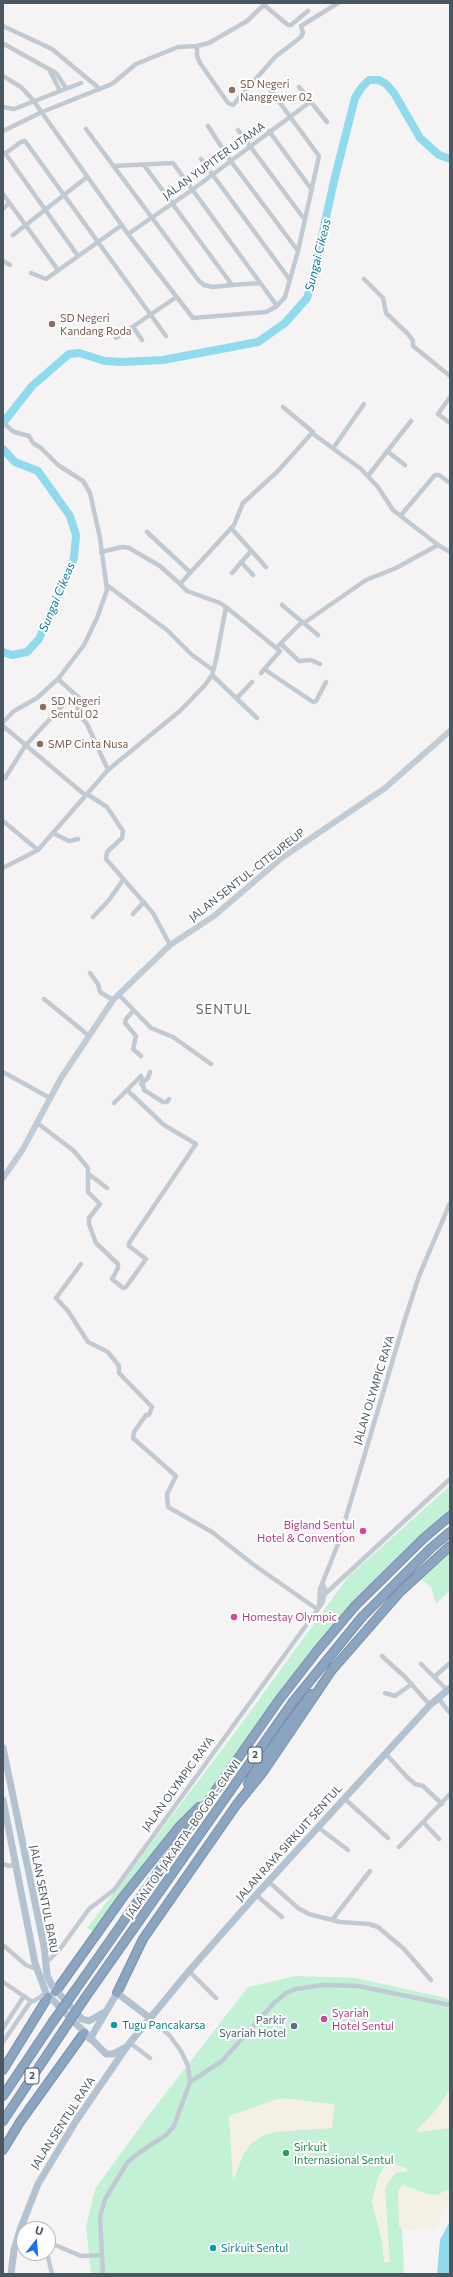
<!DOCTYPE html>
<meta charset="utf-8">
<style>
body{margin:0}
#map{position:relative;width:453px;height:2277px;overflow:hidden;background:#f5f3f3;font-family:Commissioner,sans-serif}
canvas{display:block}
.frame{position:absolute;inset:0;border:4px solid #4a5661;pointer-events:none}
.north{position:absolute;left:16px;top:2221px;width:40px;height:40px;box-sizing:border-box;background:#fff;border:1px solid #b7bbc0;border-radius:50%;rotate:17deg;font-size:11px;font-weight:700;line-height:16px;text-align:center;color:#4a5661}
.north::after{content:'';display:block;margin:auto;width:14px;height:18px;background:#1a73e8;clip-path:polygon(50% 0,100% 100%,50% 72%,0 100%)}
</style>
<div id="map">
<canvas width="453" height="2277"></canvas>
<div class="frame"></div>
<div class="north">U</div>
</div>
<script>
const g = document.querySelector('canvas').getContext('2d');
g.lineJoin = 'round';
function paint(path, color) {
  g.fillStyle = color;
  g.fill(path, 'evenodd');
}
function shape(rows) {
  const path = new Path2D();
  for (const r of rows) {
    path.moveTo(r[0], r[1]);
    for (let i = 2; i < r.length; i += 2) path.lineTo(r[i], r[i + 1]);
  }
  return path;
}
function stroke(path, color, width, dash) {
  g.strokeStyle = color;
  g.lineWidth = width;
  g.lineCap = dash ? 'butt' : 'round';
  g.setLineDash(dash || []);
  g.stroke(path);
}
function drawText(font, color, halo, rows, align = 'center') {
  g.font = font + ' Commissioner,sans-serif';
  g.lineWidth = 4;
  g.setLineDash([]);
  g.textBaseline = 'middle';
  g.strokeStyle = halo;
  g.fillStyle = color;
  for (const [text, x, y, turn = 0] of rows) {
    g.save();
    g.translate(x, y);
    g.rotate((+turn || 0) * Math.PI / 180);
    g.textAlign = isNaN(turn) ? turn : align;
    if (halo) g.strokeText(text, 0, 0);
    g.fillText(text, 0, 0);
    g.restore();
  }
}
const green = shape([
 [450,1486,450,1516,355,1606,214,1793,179,1827,98,1935,87,1928,236,1731,348,1577],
 [450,1546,450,1590,436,1604,431,1587,417,1576],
 [296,1976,356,1978,450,1999,450,2197,436,2227,402,2229,404,2274,91,2274,86,2226,95,2189,148,2116,248,1987]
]);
const sand = shape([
 [450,2088,450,2128,419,2132,417,2130,437,2109],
 [280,2098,335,2104,332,2128,276,2132,264,2135,252,2143,244,2153,233,2181,229,2116],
 [387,2162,407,2168,406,2172,397,2172,392,2177,385,2188,390,2262,384,2262,382,2242,372,2202,377,2180],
 [403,2185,427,2194,436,2195,450,2189,450,2197,436,2227,402,2229,399,2226,398,2191]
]);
const water = shape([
 [450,2221,450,2274,437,2274,440,2240]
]);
const river = shape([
 [3,423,32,386,69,354,79,353,105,361,121,362,163,360,258,342,285,323,307,298,311,286,334,181,355,98,362,87,369,80,379,80,386,84,394,93,420,138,439,155,450,159],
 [3,449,15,462,38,471,70,516,76,535,74,558,39,639,27,652,12,655,3,652]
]);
const street = shape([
 [264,5,288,25,291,25,308,11],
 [3,26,52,49,100,89],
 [4,44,56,73,66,88],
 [197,46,197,56,200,63,228,103,233,105,275,57,301,37,303,33,301,26,338,3],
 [50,71,60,91],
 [3,76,21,87,33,100,128,234,193,318,266,312,277,306,285,297,298,251,319,156,269,88],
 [299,87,327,122],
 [3,107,14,109,81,83],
 [208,126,230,160,298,251],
 [86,129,199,281,204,285,213,287,232,285],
 [238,130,305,220],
 [3,131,42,112,112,84,136,64,178,47,197,46,209,43,247,21,266,3],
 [269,131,312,190],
 [5,153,78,256],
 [3,155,21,142,25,141,166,336],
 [201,159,290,280],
 [144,165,232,285,260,283],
 [113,166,173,163,277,306],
 [3,194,58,270],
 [3,209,9,203],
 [128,234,192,190,310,102],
 [13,235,87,177],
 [3,261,10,265],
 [31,273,46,279,122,225],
 [364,279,383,298,386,313,408,334,413,341,413,346,450,376],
 [133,327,142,340],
 [116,338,175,298],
 [450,397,438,414,450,423],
 [283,407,313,432],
 [3,423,14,432,29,436,33,443,41,448,58,465,83,481,90,493,100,538,107,590,97,618,84,645,58,679],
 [334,447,364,404],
 [387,451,405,465],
 [368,476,411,421],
 [401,515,435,475,439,475,450,483],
 [231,528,266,567],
 [147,532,190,572],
 [101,552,122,547,129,548,160,566,180,584],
 [241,562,253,575],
 [232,573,251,551],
 [108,586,167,630,192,655,213,670],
 [282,605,318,635],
 [226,607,280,651,261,673],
 [304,623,366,580,396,568,438,545],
 [281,644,299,661,311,660,320,664],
 [279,645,302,622],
 [264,669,313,702,316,701,326,682],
 [212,675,257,718],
 [237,698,252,682],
 [3,722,14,711,37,698,58,679,79,698,77,712,87,724,108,770],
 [3,726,85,795],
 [5,778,25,746,62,706],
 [87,794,107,807,123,831,122,838,107,852,106,859,153,913,170,945],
 [3,821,38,850],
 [53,833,69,841,78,839],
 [3,868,38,850,108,770,181,710,205,685,212,675,216,660,226,607,220,603,187,591,180,584,234,525,243,503,277,472,312,433,361,469,378,487,393,510,438,545,450,552],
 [133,914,144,902],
 [93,917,109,900,123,880],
 [90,973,98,984,100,992,113,1000],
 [119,995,151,1028,173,1037,211,1064],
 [44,999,88,1035],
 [133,1011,126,1019,125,1023,136,1036,133,1049,141,1056],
 [3,1072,50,1098],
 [141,1084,148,1078,150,1072],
 [127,1090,141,1076,144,1090,163,1102,167,1102,169,1099],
 [36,1122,74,1151,88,1168,88,1192,100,1204,89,1218,89,1224,96,1243,118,1264,118,1268,112,1279,123,1288,126,1287,146,1259,129,1246,129,1243,196,1144,164,1125,127,1090,114,1103],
 [90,1175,107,1188],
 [81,1264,56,1298,68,1311,88,1342,108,1352,119,1366,119,1373,152,1407,149,1415,146,1415,134,1432,133,1438,176,1476,167,1494,168,1507,212,1532,254,1565,317,1609],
 [325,1594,450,1479],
 [319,1606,320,1589,338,1544,405,1319,419,1276,450,1203],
 [382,1656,405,1677,430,1705],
 [421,1664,447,1690],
 [434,1677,450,1663],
 [385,1693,395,1696,412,1684],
 [438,1698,450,1713],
 [385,1753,407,1777,415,1784,423,1786,442,1804],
 [345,1799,388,1838],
 [424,1823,439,1839],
 [319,1828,348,1850],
 [399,1847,450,1794],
 [3,1864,9,1866,16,1864],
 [269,1882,298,1908,309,1914,340,1922,369,1924,378,1927,404,1949,431,1980],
 [256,1895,282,1917],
 [332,1920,370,1871],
 [3,1945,26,1965,36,1969],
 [46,1963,60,1949,89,1909,114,1890,323,1602,325,1589,323,1585],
 [189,1971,216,1998],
 [3,1982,31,2001,34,2001,46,1993],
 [3,2028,24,1996],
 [3,2042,31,2001],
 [130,2043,150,2058],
 [190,2082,222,2061,274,2003,286,1993,296,1989,323,1985,358,1986,450,2005],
 [48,2242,81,2256,102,2255],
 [47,2253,52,2274],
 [103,2274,100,2217,105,2199,127,2163,137,2154,166,2135,174,2126,190,2082,188,2066,181,2051,170,2036,150,2018]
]);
const secondary = shape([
 [3,1178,23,1149,61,1078,113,1000,170,945,214,916,283,857,385,788,450,731]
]);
const primary = shape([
 [3,1748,44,1946,47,1975,52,1986,82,2019,89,2021,103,2013],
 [3,1800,35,1963,46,1993,106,2054,113,2054,126,2047],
 [90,2039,117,1993,150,2018],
 [11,2274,14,2250,20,2230,38,2184,76,2121,128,2045,189,1971,256,1895,397,1741,430,1705,450,1688]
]);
const highway = shape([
 [332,1670,400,1592,450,1546],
 [248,1784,257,1768,311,1694],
 [76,1989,279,1700,317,1651,355,1606,424,1538,450,1516],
 [56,1991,123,1897,179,1827,199,1807],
 [117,1993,143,1939,237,1804,263,1772,334,1667],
 [85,1998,292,1703,362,1617,431,1548,450,1532],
 [3,2070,48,1997],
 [3,2096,52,2023],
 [3,2121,63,2031],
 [3,2150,20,2122,84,2033]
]);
const highwayBridge = shape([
 [52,2023,76,1989],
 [63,2031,85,1998]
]);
const markers = [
 [232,90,4,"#8d6e63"],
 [52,324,4,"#8d6e63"],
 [43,707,4,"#8d6e63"],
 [40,744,4,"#8d6e63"],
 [363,1531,4,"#d1479c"],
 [234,1617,4,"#d1479c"],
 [324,2019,4,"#d1479c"],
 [114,2025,4,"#0f9aa8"],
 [294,2026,4,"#5c6f8a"],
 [286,2153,4,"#2e9e5b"],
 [213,2248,4,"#0f9aa8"]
];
const shields = [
 [255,1755,14],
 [32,2076,14]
];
const shieldNames = [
 ["2",255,1755],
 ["2",32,2076]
];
const educationNames = [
 ["SD Negeri",240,84],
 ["Nanggewer 02",240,97],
 ["SD Negeri",60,318],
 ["Kandang Roda",60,331],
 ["SD Negeri",51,701],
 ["Sentul 02",51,714],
 ["SMP Cinta Nusa",48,744]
];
const streetNames = [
 ["JALAN YUPITER UTAMA",214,161,-36],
 ["JALAN SENTUL-CITEUREUP",247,875,-38],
 ["JALAN OLYMPIC RAYA",374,1390,-73],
 ["JALAN OLYMPIC RAYA",178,1784,-54],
 ["JALAN TOL JAKARTA–BOGOR–CIAWI",183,1839,-55],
 ["JALAN RAYA SIRKUIT SENTUL",289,1843,-48],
 ["JALAN SENTUL BARU",44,1899,79],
 ["JALAN SENTUL RAYA",63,2123,-57]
];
const hotelNames = [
 ["Bigland Sentul",355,1525,"right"],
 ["Hotel & Convention",355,1538,"right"],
 ["Homestay Olympic",242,1617],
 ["Syariah",332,2013],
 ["Hotel Sentul",332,2026]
];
const serviceNames = [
 ["Parkir",286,2020],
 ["Syariah Hotel",286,2033]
];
const cultureNames = [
 ["Tugu Pancakarsa",122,2025],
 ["Sirkuit Sentul",221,2248]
];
const leisureNames = [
 ["Sirkuit",294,2147],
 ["Internasional Sentul",294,2160]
];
const waterNames = [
 ["Sungai Cikeas",318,255,-76],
 ["Sungai Cikeas",57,597,-67]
];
const quarterNames = [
 ["SENTUL",224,1010]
];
paint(green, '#c3f1d5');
paint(sand, '#f5f0e5');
paint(water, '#90daee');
stroke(river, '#90daee', 8);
stroke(highway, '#7690ad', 10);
stroke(street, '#c1cad2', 4.5);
stroke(secondary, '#c1cbd6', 6);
stroke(primary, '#b3c2d1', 7);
stroke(highway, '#8ba5c1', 8);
stroke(highwayBridge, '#7690ad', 10, []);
stroke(highwayBridge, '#8ba5c1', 8);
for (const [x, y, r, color] of markers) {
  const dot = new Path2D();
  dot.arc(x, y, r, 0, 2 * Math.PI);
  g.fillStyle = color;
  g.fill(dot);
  stroke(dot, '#fff', 1.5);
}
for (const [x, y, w] of shields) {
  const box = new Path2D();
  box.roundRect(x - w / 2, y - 8, w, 16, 3);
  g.fillStyle = '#fff';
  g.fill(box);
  stroke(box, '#4a5661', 1);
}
drawText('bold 10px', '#4a5661', null, shieldNames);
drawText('11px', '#785e54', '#fff', educationNames, 'left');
drawText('11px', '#4a5661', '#fff', streetNames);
drawText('11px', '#b23c85', '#fff', hotelNames, 'left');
drawText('11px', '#4e5e75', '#fff', serviceNames, 'right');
drawText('11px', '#0d838f', '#fff', cultureNames, 'left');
drawText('11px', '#27864d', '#fff', leisureNames, 'left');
drawText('italic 12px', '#0c7c9b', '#fff', waterNames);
g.letterSpacing = '1px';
drawText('13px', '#5f6368', '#fff', quarterNames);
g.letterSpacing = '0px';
</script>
